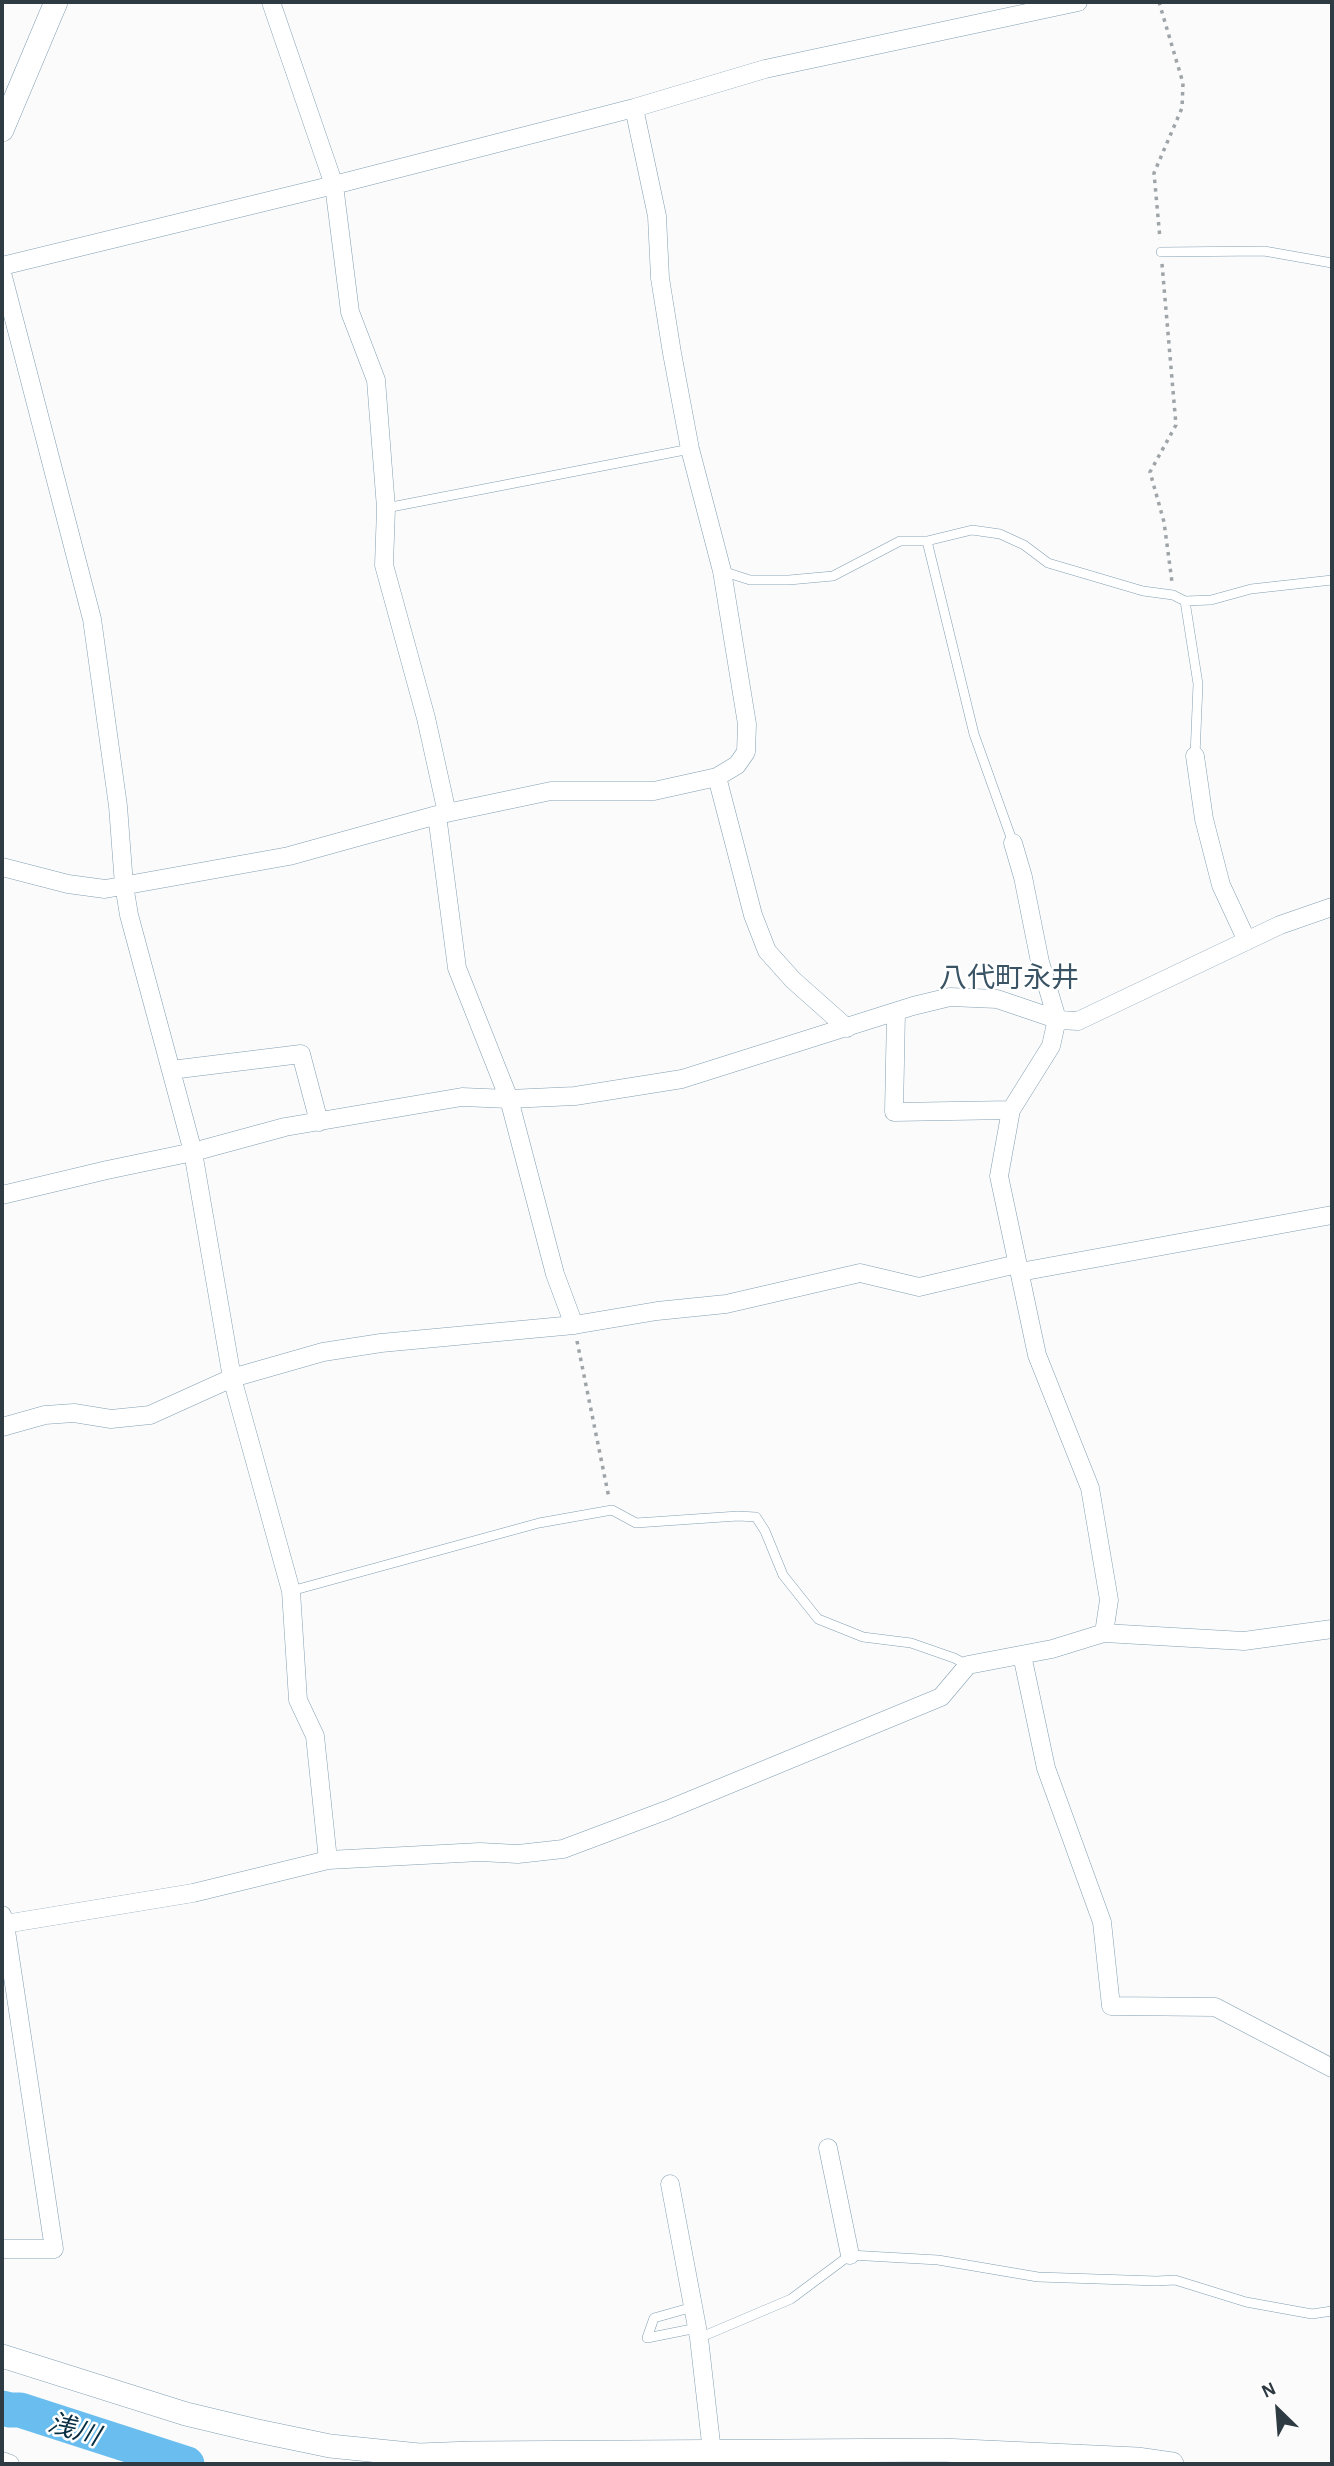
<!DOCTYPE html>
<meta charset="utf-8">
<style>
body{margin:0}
#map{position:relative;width:1334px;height:2466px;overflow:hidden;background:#fbfbfb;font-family:"Alegreya Sans",sans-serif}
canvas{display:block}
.frame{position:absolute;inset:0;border:4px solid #2f3b43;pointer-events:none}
.north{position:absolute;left:1243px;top:2375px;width:70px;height:70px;-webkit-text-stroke:5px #fff;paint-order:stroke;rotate:335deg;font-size:19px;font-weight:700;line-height:28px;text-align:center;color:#2f3b43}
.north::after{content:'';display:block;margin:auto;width:24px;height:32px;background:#2f3b43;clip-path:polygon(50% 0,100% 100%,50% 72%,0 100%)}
</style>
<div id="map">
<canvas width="1334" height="2466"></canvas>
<div class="frame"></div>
<div class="north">N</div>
</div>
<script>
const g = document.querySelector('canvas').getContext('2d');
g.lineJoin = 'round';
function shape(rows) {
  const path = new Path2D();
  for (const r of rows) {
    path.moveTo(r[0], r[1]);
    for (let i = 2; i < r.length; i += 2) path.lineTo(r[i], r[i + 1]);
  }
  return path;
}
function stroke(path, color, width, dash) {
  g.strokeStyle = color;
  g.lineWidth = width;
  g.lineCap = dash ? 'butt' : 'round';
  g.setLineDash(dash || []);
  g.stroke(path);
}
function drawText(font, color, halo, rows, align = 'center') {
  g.font = font + ' "Alegreya Sans","Noto Sans JP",sans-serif';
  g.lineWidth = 5;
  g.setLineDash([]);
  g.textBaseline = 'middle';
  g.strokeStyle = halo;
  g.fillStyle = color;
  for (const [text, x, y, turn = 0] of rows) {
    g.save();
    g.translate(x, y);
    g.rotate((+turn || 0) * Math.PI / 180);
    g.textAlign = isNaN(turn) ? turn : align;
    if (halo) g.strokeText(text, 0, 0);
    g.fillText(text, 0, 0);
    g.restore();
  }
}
const river = shape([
 [2,2408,10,2410,20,2410,187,2464]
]);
const path = shape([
 [1159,2,1183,83,1182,108,1154,173,1160,239],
 [1162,264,1176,425,1150,472,1164,522,1172,582],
 [577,1341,609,1498]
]);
const service = shape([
 [1161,252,1264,251,1332,263],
 [386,508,690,449],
 [927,541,974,734,1013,843],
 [722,571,750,580,789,580,833,576,900,541,927,541,972,530,1000,534,1024,545,1048,563,1143,591,1173,595,1185,601,1211,600,1251,589,1332,580],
 [1185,601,1198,684,1195,756],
 [291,1591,539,1523,612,1510,636,1523,738,1516,756,1517,765,1531,783,1575,818,1619,863,1637,911,1643,954,1658,968,1665],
 [693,2307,654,2318,647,2338,697,2328],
 [699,2338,791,2299,850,2255,938,2260,1038,2277,1157,2281,1175,2280,1246,2302,1312,2314,1332,2311]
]);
const minor = shape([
 [271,2,334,185,350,312,376,380,386,508,384,565,426,718,447,813],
 [2,266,334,185,634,108,765,69,1078,2],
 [2,273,92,619,118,806,124,885,129,915,193,1152,232,1378,291,1591,298,1700,315,1736,328,1860],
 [1195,756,1204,819,1221,885,1247,941],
 [717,777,753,915,767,951,793,980,847,1028],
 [437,815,457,968,509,1099,555,1274,574,1325],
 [1013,843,1023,877,1040,962,1057,1019,1051,1046,1011,1110,999,1176,1037,1355,1090,1488,1109,1600,1104,1633],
 [2,867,68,884,105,889,289,856,437,815,551,791,654,791,717,777,737,765,746,752,747,724,722,571,690,449,672,353,660,278,657,216,634,108],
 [896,1012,894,1112,1011,1110],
 [171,1070,301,1054,319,1122],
 [2,1195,107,1170,193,1152,285,1127,462,1097,509,1099,575,1096,682,1079,913,1006,950,997,997,999,1059,1020,1078,1021,1280,925,1332,907],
 [1020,1272,1332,1215],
 [2,1427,45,1415,74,1413,111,1419,150,1415,232,1378,323,1352,381,1343,574,1325,657,1311,726,1304,860,1273,919,1287,1017,1264],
 [1022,1655,1046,1768,1102,1922,1111,2006,1215,2007,1332,2068],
 [2,1915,5,1924,54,2249,2,2249],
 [5,1924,193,1893,328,1860,480,1852,518,1854,563,1849,667,1810,941,1697,968,1665,1052,1649,1104,1633,1244,1641,1332,1629],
 [828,2148,850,2255],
 [670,2184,699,2338,712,2452],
 [2,2461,10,2464]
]);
const tertiary = shape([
 [2,130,56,2],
 [2,2356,186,2414,253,2430,330,2446,419,2455,471,2453,942,2450,1137,2459,1172,2464]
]);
const waterNames = [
 ["浅川",74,2430,17]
];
const quarterNames = [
 ["八代町永井",1009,979]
];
stroke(river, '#69bdef', 35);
stroke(service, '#829fb2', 10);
stroke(minor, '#829fb2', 19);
stroke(tertiary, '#829fb2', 24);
stroke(path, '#9ea4a7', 3.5, [3.5, 5]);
stroke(service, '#fff', 9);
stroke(minor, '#fff', 18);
stroke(tertiary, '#fff', 23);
drawText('italic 26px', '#062d41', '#fff', waterNames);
drawText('28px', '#3a5465', '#fff', quarterNames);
</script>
